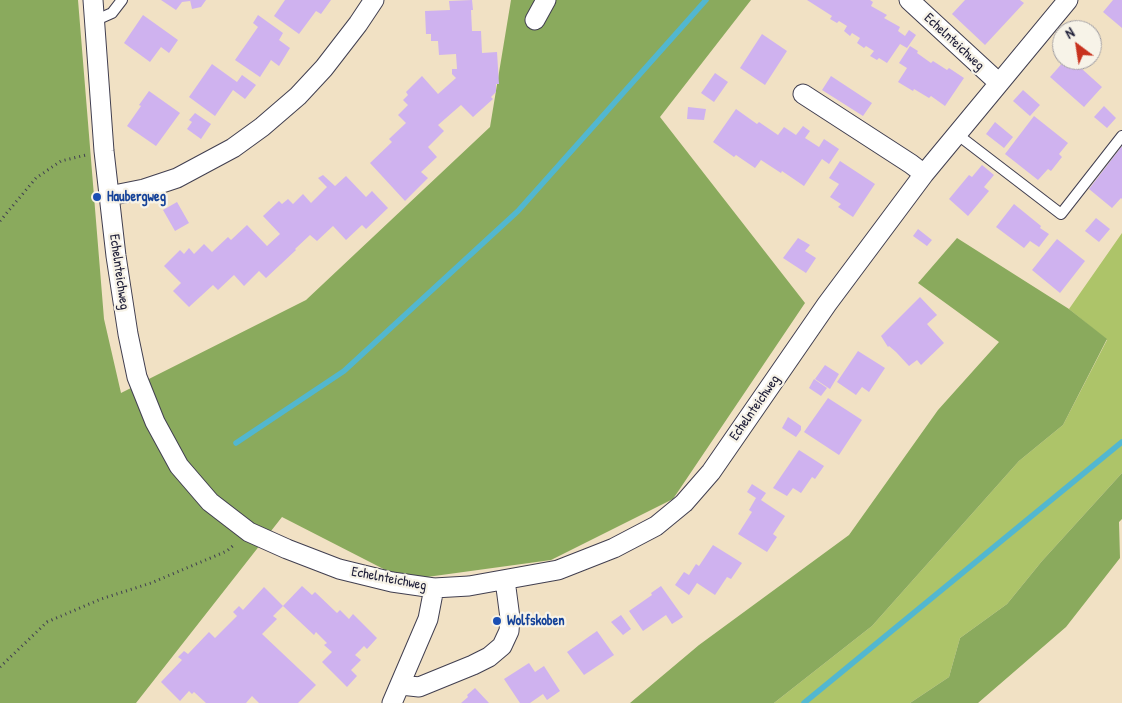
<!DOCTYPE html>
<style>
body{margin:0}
#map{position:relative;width:1122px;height:703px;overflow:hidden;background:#f1e1c4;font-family:"Patrick Hand",sans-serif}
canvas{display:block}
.north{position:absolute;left:1052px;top:20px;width:50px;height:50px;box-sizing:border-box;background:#f7f3e8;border:1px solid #a29fa3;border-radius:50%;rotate:329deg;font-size:14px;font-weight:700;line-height:20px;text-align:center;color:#22223b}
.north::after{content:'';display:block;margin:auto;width:18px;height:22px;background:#c8321e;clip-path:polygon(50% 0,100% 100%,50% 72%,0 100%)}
</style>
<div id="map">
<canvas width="1122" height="703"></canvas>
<div class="north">N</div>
</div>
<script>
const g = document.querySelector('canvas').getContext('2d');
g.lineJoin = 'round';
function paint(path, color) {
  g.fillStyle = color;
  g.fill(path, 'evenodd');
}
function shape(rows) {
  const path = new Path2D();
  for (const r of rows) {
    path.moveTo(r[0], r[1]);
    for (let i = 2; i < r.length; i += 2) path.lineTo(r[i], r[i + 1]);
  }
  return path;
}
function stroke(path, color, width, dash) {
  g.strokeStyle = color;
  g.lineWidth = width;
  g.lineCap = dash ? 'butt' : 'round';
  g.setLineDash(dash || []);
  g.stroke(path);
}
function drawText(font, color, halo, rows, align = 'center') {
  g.font = font + ' "Patrick Hand",sans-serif';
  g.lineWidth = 4.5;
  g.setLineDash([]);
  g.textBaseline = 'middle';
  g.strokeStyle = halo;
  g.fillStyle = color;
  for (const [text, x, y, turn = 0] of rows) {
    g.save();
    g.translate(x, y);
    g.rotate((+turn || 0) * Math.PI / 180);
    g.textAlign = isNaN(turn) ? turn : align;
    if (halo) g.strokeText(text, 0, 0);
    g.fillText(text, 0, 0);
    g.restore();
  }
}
const green = shape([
 [1122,233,1122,473,1042,561,1007,604,960,638,949,677,910,703,774,703,872,626,1019,461,1063,425,1107,340,1069,309]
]);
const forest = shape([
 [0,0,78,0,104,319,121,393,306,300,490,127,511,0,751,0,660,117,805,303,673,499,551,560,405,580,282,517,136,703,0,703],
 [957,238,1069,309,1107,339,1063,425,1019,461,872,626,774,703,630,703,699,645,849,535,938,410,999,342,918,283],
 [1122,473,1122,519,1119,522,1120,558,1066,627,978,703,910,703,949,677,960,638,1007,604,1042,561]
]);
const stream = shape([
 [236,443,344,371,518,211,706,0],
 [804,703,1122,442]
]);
const building = shape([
 [161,0,190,0,190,1,182,2,176,10],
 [190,0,206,0,201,7,192,9],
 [285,0,331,0,321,14,316,11,299,34,274,16],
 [472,0,473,10,471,10,472,31,481,31,482,53,497,52,499,84,496,84,496,92,491,97,493,99,473,117,461,105,438,125,444,131,428,147,437,157,421,172,428,178,405,201,370,163,392,142,389,139,406,123,398,115,408,105,403,100,408,95,406,92,422,76,438,94,456,78,452,74,452,69,457,69,456,54,439,55,438,41,431,41,431,34,426,34,425,11,450,10,449,1],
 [807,0,870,0,873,2,871,6,887,15,884,18,900,27,898,31,905,36,909,30,916,35,907,48,900,44,887,63,879,58,877,60,870,56,874,51,866,46,864,48,857,43,860,38,852,33,850,36,844,31,847,26,839,21,837,23,830,19,832,16],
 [965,0,1020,0,1024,3,985,45,952,14],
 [1113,0,1122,0,1122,28,1103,12],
 [143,15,178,40,169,53,161,47,150,62,124,43],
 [258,15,283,33,279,40,290,48,279,66,271,60,260,77,235,60,258,27,253,23],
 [1092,32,1101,40,1096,46,1092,42],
 [762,34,787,51,765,85,740,68],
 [910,46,918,51,917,53,931,63,933,61,947,70,949,68,964,78,945,106,931,96,929,98,914,89,913,91,898,82,907,68,899,63],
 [1065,60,1072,60,1102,87,1084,107,1050,77],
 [212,64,237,82,242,75,256,85,245,99,233,90,215,116,189,97],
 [715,73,728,82,714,102,701,93],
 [831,76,872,103,863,116,822,90],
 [1023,90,1040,105,1030,116,1013,101],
 [149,91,180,113,156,146,127,126,141,106,139,105],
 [1104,106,1116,118,1107,128,1094,117],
 [688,107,706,109,704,120,687,119],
 [736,109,757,124,759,122,778,135,784,127,796,135,803,126,810,131,805,138,819,147,824,139,839,149,829,164,822,159,804,186,782,171,781,173,761,160,755,168,736,155,734,157,713,142],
 [195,113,211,124,201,139,187,129,192,122,189,120],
 [1034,116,1068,143,1059,154,1062,157,1051,171,1048,169,1038,180,1005,154],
 [995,122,1013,137,1004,148,986,134],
 [1122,146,1122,199,1121,198,1112,208,1089,189],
 [840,161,875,184,853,217,838,207,841,204,830,197,839,184,829,178],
 [982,165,994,175,984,187,989,191,968,216,949,199,969,175,972,177],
 [323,175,335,186,346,176,366,197,372,191,388,208,366,229,362,225,346,240,333,226,317,241,310,235,295,249,296,250,266,278,259,271,244,286,234,275,218,290,213,285,189,307,173,291,181,283,164,266,180,250,184,254,189,248,194,254,204,244,212,252,228,237,231,240,247,225,267,246,280,234,263,216,279,201,282,204,288,199,293,204,303,194,311,203,327,187,318,178],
 [177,202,189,223,175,231,163,210],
 [1014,204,1041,226,1040,228,1049,234,1039,247,1030,241,1024,248,996,227],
 [1096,218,1110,229,1099,242,1085,231],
 [918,229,932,240,927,246,913,236],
 [798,238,810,245,805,251,816,258,806,273,783,258],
 [1057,239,1085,261,1060,293,1032,270],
 [920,297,937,315,927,324,944,343,921,365,917,360,909,366,896,352,889,346,888,347,881,336],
 [858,351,885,368,869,392,862,387,856,395,837,382],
 [825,365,839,374,830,389,815,379],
 [814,379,827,388,821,396,809,388],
 [828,398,862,420,839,455,804,432],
 [788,417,801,426,801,430,796,437,782,428],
 [799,450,824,466,815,479,812,477,801,493,793,488,787,496,773,488],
 [752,484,766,493,761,500,785,516,773,534,777,537,767,552,738,534,752,512,749,510,756,498,747,492],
 [713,545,742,563,731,579,727,577,715,595,697,583,689,595,675,585,684,572,689,575,696,564,699,566],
 [302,586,312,595,315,592,337,613,340,610,349,619,353,614,377,638,367,649,364,646,355,655,361,660,351,670,357,676,347,687,322,662,332,652,324,645,327,643,316,632,314,635,283,606],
 [661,586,683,617,672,624,666,615,643,631,629,611,652,595,651,593],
 [264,587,283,606,273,616,277,619,262,634,316,685,298,703,259,703,252,696,246,703,206,703,194,692,192,694,189,691,180,701,161,682,182,660,178,657,184,651,188,654,209,632,215,638,237,616,233,612,239,606,243,610],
 [621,615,631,629,623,635,611,622],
 [597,631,614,655,584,675,567,652],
 [529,663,535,672,544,666,560,691,547,700,543,694,530,703,520,703,504,679],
 [475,688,489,703,461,703,468,697,467,695]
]);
const path = shape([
 [0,221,36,178,61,161,86,155],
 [0,667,47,622,101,599,151,583,227,551,235,544]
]);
const service = shape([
 [94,21,112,13,122,0],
 [958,135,1061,214,1122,136]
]);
const minor = shape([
 [93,0,104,151,116,256,128,334,137,377,155,422,179,466,210,502,249,532,287,549,339,569,392,582,434,588,469,586,558,570,614,548,656,526,684,503,711,472,827,304,924,174,1068,0],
 [909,0,999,83],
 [535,20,546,0],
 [803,94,911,164,924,174],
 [109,196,144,189,177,178,233,148,262,127,298,96,324,68,358,24,374,0],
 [401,685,419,687,473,665,489,657,502,646,509,631,510,618,505,580],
 [392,703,428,619,434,588]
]);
const markers = [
 [97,197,5,"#1a4fb4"],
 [497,621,5,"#1a4fb4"]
];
const streetNames = [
 ["Echelnteichweg",954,42,43],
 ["Echelnteichweg",119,272,82],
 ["Echelnteichweg",755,408,-55],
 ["Echelnteichweg",389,579,11]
];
const transitNames = [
 ["Haubergweg",107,197],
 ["Wolfskoben",507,621]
];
paint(green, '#adc469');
paint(forest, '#8aaa5d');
stroke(stream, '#52b7d0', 5.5);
paint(building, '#cfb2ef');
stroke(service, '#413f50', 12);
stroke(minor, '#413f50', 21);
stroke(path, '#413f50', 3, [1, 4]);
stroke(service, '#fff', 10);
stroke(minor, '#fff', 19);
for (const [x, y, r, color] of markers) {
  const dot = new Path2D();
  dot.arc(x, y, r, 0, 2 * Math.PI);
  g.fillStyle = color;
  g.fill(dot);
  stroke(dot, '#f7f3e8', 2);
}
drawText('14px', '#22223b', '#f7f3e8', streetNames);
drawText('bold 14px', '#164399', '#f7f3e8', transitNames, 'left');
</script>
